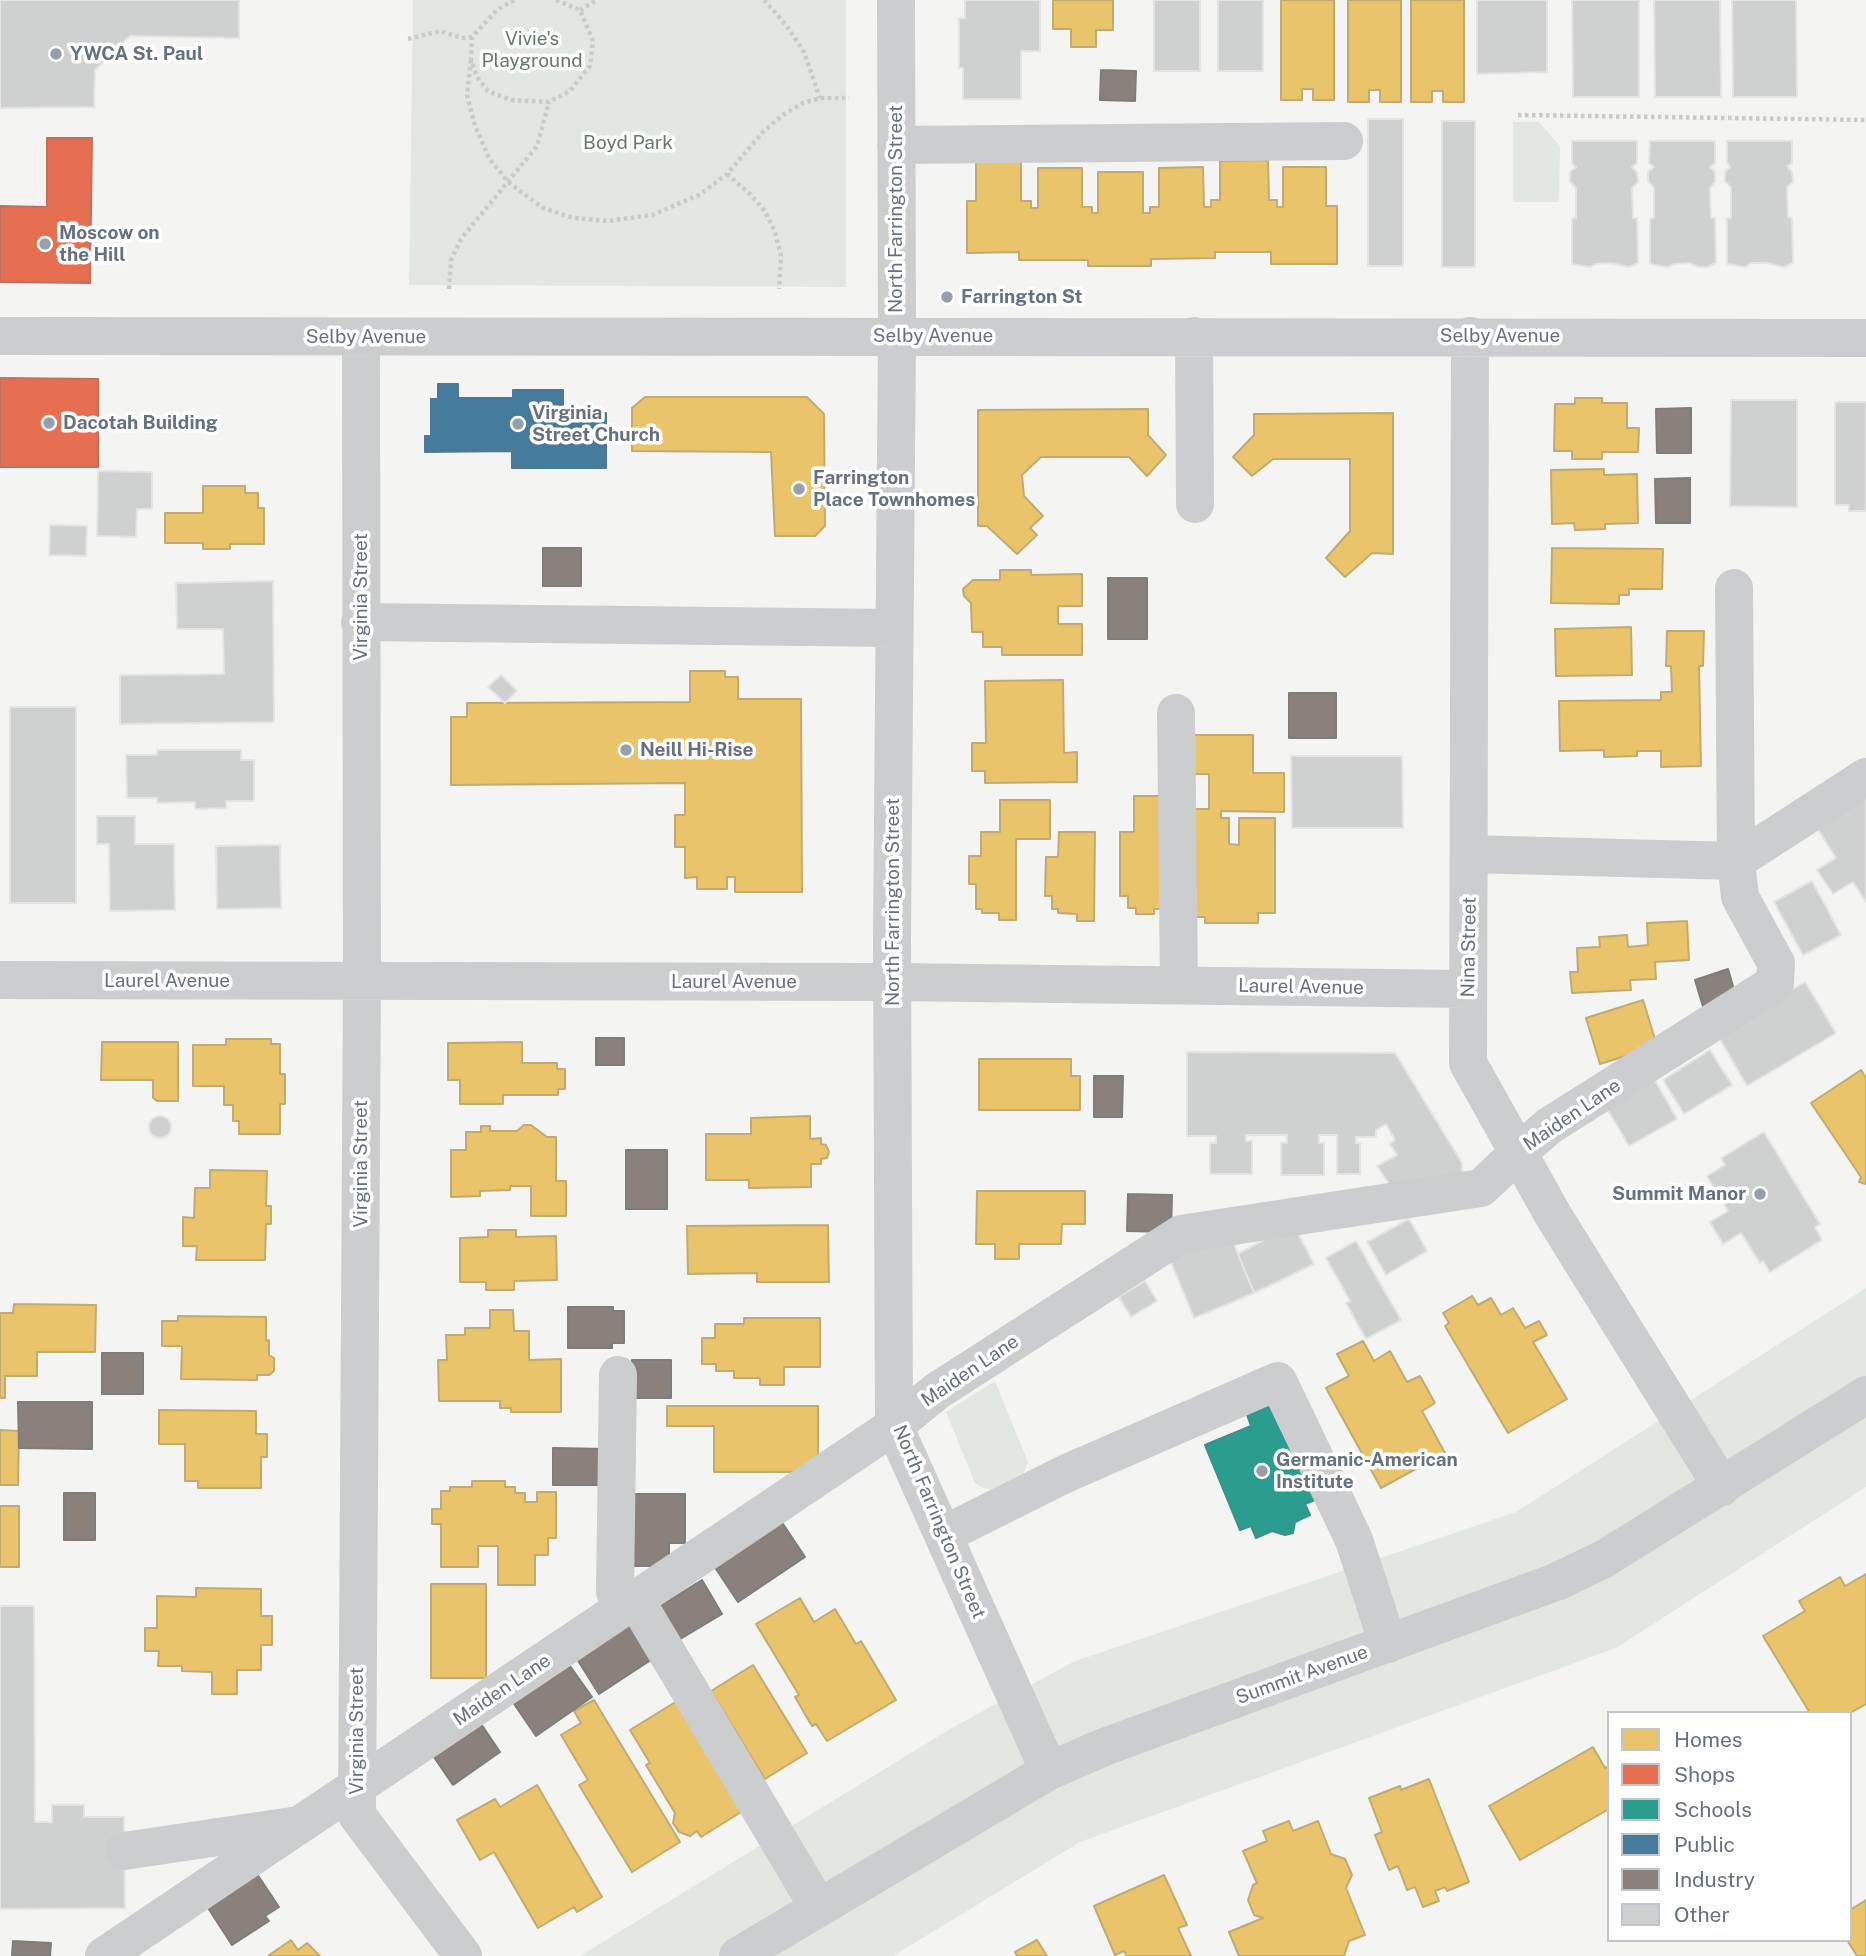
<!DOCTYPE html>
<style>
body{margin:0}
#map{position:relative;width:1866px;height:1956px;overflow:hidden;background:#f4f5f3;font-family:"Public Sans",sans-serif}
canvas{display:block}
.legend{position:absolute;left:1607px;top:1711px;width:245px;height:231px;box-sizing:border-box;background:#fff;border:2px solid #c1c6cd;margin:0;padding:9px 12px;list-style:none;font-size:21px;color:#657083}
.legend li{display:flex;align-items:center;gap:14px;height:35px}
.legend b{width:35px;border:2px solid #c1c6cd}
</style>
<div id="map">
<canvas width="1866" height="1956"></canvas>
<ul class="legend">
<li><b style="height:19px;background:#e9c46a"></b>Homes</li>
<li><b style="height:19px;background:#e76f51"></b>Shops</li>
<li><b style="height:19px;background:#2a9d8f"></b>Schools</li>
<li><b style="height:19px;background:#457b9d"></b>Public</li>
<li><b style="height:19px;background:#8a817c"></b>Industry</li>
<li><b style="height:19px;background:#cfd0d0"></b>Other</li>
</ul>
</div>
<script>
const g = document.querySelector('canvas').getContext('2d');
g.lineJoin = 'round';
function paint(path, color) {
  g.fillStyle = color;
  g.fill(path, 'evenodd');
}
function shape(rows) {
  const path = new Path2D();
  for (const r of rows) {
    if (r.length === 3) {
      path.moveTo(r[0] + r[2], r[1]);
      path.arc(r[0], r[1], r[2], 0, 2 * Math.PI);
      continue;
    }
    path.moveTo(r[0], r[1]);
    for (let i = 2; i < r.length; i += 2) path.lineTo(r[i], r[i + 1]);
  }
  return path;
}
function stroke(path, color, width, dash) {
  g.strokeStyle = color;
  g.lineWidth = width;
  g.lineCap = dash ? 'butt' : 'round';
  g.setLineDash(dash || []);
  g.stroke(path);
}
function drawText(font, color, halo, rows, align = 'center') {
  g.font = font + ' "Public Sans",sans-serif';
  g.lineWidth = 7;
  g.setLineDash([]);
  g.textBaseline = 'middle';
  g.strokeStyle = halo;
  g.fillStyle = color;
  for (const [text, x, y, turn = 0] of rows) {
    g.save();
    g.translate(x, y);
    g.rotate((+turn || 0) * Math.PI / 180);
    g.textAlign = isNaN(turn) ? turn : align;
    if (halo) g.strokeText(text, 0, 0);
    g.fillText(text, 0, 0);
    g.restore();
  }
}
const green = shape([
 [413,0,846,0,846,287,409,285],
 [1513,122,1539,122,1560,146,1559,202,1513,202],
 [1866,1288,1866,1487,1616,1648,1080,1842,893,1956,580,1956,950,1729,1073,1662,1516,1512],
 [995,1381,1028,1462,1021,1479,995,1491,983,1488,975,1483,946,1412]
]);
const homes = shape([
 [1053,0,1113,0,1113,30,1096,30,1096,47,1071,47,1071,29,1053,29,1053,0],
 [1281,0,1334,0,1334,100,1313,100,1313,89,1302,89,1302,100,1281,100,1281,0],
 [1348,0,1401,0,1401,102,1380,102,1380,90,1369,90,1369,102,1348,102,1348,0],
 [1411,0,1464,0,1464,102,1443,102,1443,91,1432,91,1432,102,1411,102,1411,0],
 [976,160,1021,160,1021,201,1031,201,1031,208,1038,208,1038,168,1082,168,1082,207,1092,207,1092,213,1098,213,1098,172,1143,172,1143,213,1150,213,1150,207,1159,207,1159,168,1203,167,1204,207,1211,207,1211,200,1220,200,1220,161,1268,160,1269,200,1277,200,1277,207,1283,207,1283,167,1326,167,1326,206,1337,206,1337,264,1271,264,1271,252,1215,252,1215,258,1151,259,1151,266,1088,266,1088,260,1019,260,1019,252,967,253,967,201,976,201,976,160],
 [645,397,807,397,824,414,825,526,815,536,775,536,771,452,632,451,632,408,645,397],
 [1575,398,1602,398,1602,403,1627,403,1627,428,1639,428,1638,452,1602,452,1602,459,1572,459,1572,451,1554,451,1555,404,1575,404,1575,398],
 [1148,409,1148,435,1166,455,1147,476,1129,457,1041,457,1022,475,1024,496,1043,516,1030,528,1037,535,1017,554,987,526,978,526,978,410,1148,409],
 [1393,413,1393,554,1372,553,1345,577,1326,558,1350,531,1350,459,1273,459,1252,476,1233,457,1254,435,1254,414,1393,413],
 [1604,469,1604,475,1637,474,1638,523,1605,524,1605,529,1575,530,1574,523,1552,524,1551,470,1604,469],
 [203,486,245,486,245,493,258,493,258,508,264,508,264,544,230,544,230,549,203,549,203,543,165,543,165,513,203,513,203,486],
 [1552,548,1663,549,1662,589,1629,589,1629,595,1619,595,1619,604,1551,603,1552,548],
 [1000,570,1031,570,1031,575,1082,574,1082,606,1058,606,1058,624,1082,624,1082,655,1002,655,1002,647,983,647,983,632,972,632,971,603,964,596,963,589,973,580,1000,580,1000,570],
 [1631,627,1632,675,1556,676,1555,629,1631,627],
 [1667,631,1704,631,1703,666,1699,666,1701,766,1661,767,1661,751,1637,751,1637,756,1604,757,1604,750,1560,751,1559,701,1661,700,1661,692,1672,692,1671,666,1666,666,1667,631],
 [690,671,725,671,725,677,738,677,738,699,801,699,802,892,735,892,735,877,727,877,727,889,697,889,697,877,685,878,685,847,675,847,675,815,685,815,685,783,451,785,451,717,467,717,467,703,690,702,690,671],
 [1063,680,1064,753,1077,752,1077,782,985,783,985,771,972,771,972,743,986,743,985,681,1063,680],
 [1192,735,1253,735,1253,773,1284,773,1284,812,1221,811,1221,818,1229,818,1229,844,1239,845,1239,818,1275,818,1275,913,1258,913,1258,923,1205,923,1205,917,1194,917,1195,809,1209,809,1209,774,1192,774,1192,735],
 [1134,796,1169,796,1169,909,1154,909,1154,914,1136,914,1136,908,1128,908,1128,896,1120,896,1120,832,1134,832,1134,796],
 [1000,800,1050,800,1050,839,1016,839,1016,920,999,920,999,913,982,913,982,909,976,909,976,884,969,884,969,856,981,856,981,832,1000,832,1000,800],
 [1059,832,1095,832,1094,921,1077,921,1077,914,1058,913,1058,909,1052,909,1052,896,1045,896,1046,857,1058,857,1059,832],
 [1687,921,1689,960,1655,962,1656,979,1630,980,1631,990,1572,993,1570,972,1578,972,1577,948,1600,947,1599,937,1627,935,1628,947,1648,945,1647,923,1687,921],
 [1643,1000,1657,1046,1600,1064,1586,1018,1643,1000],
 [226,1039,271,1039,271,1044,280,1044,280,1074,285,1074,285,1104,280,1104,280,1134,239,1134,239,1121,233,1121,233,1105,224,1105,224,1086,193,1086,193,1045,226,1045,226,1039],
 [102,1042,178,1042,178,1101,157,1101,153,1098,153,1080,101,1080,102,1042],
 [522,1042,522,1063,557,1063,557,1069,565,1069,565,1089,558,1089,558,1095,503,1095,503,1104,460,1104,460,1080,448,1080,448,1043,522,1042],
 [979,1059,1071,1059,1071,1076,1080,1076,1080,1110,979,1110,979,1059],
 [1861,1070,1866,1078,1866,1184,1859,1182,1861,1177,1811,1103,1861,1070],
 [810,1116,810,1139,821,1138,821,1144,826,1145,829,1152,827,1158,821,1159,821,1164,811,1164,811,1187,749,1188,749,1180,706,1180,706,1134,751,1134,751,1118,810,1116],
 [524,1125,531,1125,547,1137,556,1137,556,1181,566,1181,566,1216,531,1216,531,1186,510,1186,510,1190,480,1191,480,1196,451,1197,451,1150,466,1150,466,1132,481,1132,481,1126,490,1126,490,1131,517,1131,524,1125],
 [210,1170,267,1171,266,1206,271,1206,271,1224,266,1224,265,1260,196,1260,197,1246,183,1246,183,1217,194,1218,195,1188,210,1188,210,1170],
 [977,1191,1085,1191,1085,1224,1062,1224,1061,1244,1019,1244,1019,1259,995,1259,995,1244,976,1244,977,1191],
 [828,1225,829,1282,757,1282,757,1273,688,1274,687,1226,828,1225],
 [488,1230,516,1230,516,1237,556,1236,557,1280,514,1281,514,1290,486,1290,486,1282,460,1282,460,1238,488,1237,488,1230],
 [1472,1296,1478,1305,1491,1298,1501,1315,1513,1308,1525,1328,1539,1321,1547,1335,1533,1342,1567,1399,1508,1433,1445,1326,1449,1323,1443,1313,1472,1296],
 [14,1304,96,1305,95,1352,37,1352,37,1376,5,1376,5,1398,0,1398,0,1313,13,1313,14,1304],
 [490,1310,513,1310,514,1331,529,1331,529,1360,561,1359,561,1412,511,1412,511,1408,500,1408,500,1401,439,1401,438,1360,447,1360,446,1335,465,1335,465,1328,490,1328,490,1310],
 [178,1316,266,1317,266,1341,269,1340,269,1355,274,1358,274,1371,269,1375,257,1375,257,1380,181,1379,182,1346,162,1346,162,1321,178,1321,178,1316],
 [744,1318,820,1318,820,1367,784,1367,784,1385,760,1385,760,1378,734,1378,734,1371,716,1371,716,1364,702,1364,702,1338,715,1338,715,1324,744,1324,744,1318],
 [1363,1341,1374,1361,1390,1351,1407,1382,1420,1376,1435,1403,1422,1411,1445,1453,1381,1488,1326,1388,1349,1376,1337,1354,1363,1341],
 [667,1406,818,1406,818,1463,803,1472,714,1472,714,1426,667,1426,667,1406],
 [159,1410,256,1411,256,1434,267,1434,267,1457,261,1457,261,1488,198,1488,198,1481,185,1481,185,1444,159,1444,159,1410],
 [0,1430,19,1431,18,1485,0,1485,0,1430],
 [472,1481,505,1481,505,1487,515,1487,515,1493,525,1493,525,1502,537,1502,537,1492,556,1492,556,1538,548,1538,548,1555,535,1555,535,1585,498,1585,498,1546,478,1546,478,1567,441,1567,441,1524,432,1524,432,1509,441,1509,441,1491,450,1491,450,1487,472,1487,472,1481],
 [0,1506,19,1506,19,1567,0,1567,0,1506],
 [1866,1574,1866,1704,1850,1713,1810,1713,1763,1636,1805,1611,1799,1601,1840,1577,1845,1586,1866,1574],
 [431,1584,486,1584,486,1678,431,1678,431,1584],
 [196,1588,261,1589,261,1616,272,1616,272,1645,261,1645,261,1670,237,1670,237,1694,212,1694,212,1672,182,1671,182,1666,158,1666,159,1651,145,1651,145,1628,157,1628,157,1596,196,1597,196,1588],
 [800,1598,814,1622,835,1609,856,1644,861,1641,896,1700,827,1741,816,1724,812,1726,795,1697,799,1695,756,1624,800,1598],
 [753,1665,807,1753,765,1779,711,1691,753,1665],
 [594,1700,680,1842,632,1872,579,1785,588,1780,561,1735,581,1723,574,1711,594,1700],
 [677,1701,746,1809,701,1837,697,1831,690,1836,679,1832,673,1823,675,1813,646,1765,650,1763,630,1730,677,1701],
 [1593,1747,1605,1768,1609,1766,1609,1809,1520,1860,1489,1806,1593,1747],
 [1429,1779,1469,1882,1447,1891,1445,1887,1435,1891,1439,1901,1423,1907,1415,1887,1407,1890,1398,1866,1389,1870,1375,1835,1382,1832,1369,1798,1400,1786,1401,1790,1429,1779],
 [537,1785,602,1897,577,1912,574,1907,538,1928,494,1852,480,1860,457,1820,495,1799,500,1807,537,1785],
 [1289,1821,1293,1831,1318,1821,1331,1854,1345,1859,1352,1875,1346,1888,1365,1935,1349,1941,1344,1956,1239,1956,1229,1932,1263,1918,1254,1915,1248,1900,1253,1885,1257,1883,1243,1851,1267,1841,1263,1831,1289,1821],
 [1164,1875,1187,1925,1178,1928,1191,1956,1127,1956,1124,1951,1115,1955,1094,1906,1164,1875],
 [1866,1900,1866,1956,1857,1956,1847,1940,1850,1940,1850,1910,1866,1900],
 [291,1940,298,1950,307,1943,320,1956,268,1956,291,1940],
 [1037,1940,1047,1956,1017,1956,1015,1952,1037,1940]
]);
const shops = shape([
 [47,138,92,138,90,283,0,282,0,206,47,207,47,138],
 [0,378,98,379,98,467,0,467,0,378]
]);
const schools = shape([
 [1279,1399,1320,1498,1305,1504,1310,1515,1295,1522,1293,1533,1285,1535,1272,1531,1256,1538,1251,1526,1240,1530,1205,1445,1251,1426,1246,1412,1279,1399]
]);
const public = shape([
 [438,384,458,384,458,398,513,398,513,390,563,390,563,413,606,413,606,468,512,468,512,451,425,452,425,436,431,436,431,399,438,399,438,384]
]);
const industry = shape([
 [1101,70,1136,71,1135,101,1100,100,1101,70],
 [1691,408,1691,453,1657,453,1656,409,1691,408],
 [1690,478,1690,523,1656,523,1655,479,1690,478],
 [543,548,581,548,581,586,543,586,543,548],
 [1108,578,1147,578,1147,639,1108,639,1108,578],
 [1289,693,1336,693,1336,738,1289,738,1289,693],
 [1728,969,1737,1000,1704,1010,1695,980,1728,969],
 [596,1038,624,1038,624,1065,596,1065,596,1038],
 [1094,1076,1123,1076,1122,1117,1094,1117,1094,1076],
 [626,1150,667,1150,667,1209,626,1209,626,1150],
 [1128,1194,1172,1195,1171,1232,1127,1231,1128,1194],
 [568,1307,613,1307,613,1311,624,1311,624,1343,612,1343,612,1348,568,1348,568,1307],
 [102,1353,143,1353,143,1394,102,1394,102,1353],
 [632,1360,671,1360,671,1398,632,1398,632,1360],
 [18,1402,92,1402,92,1449,19,1448,18,1402],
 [553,1448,606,1449,606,1485,553,1485,553,1448],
 [64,1493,95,1493,95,1540,64,1540,64,1493],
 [627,1494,685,1494,685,1543,669,1543,669,1566,627,1566,627,1494],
 [777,1515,805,1557,738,1602,710,1560,777,1515],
 [702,1580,722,1614,672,1644,652,1611,702,1580],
 [633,1612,660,1654,599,1694,572,1651,633,1612],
 [565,1659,592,1697,536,1736,510,1698,565,1659],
 [475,1715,500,1752,453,1785,427,1747,475,1715],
 [251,1865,279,1907,265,1916,269,1921,232,1945,201,1897,251,1865],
 [13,1941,51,1943,50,1956,12,1956,13,1941]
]);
const building = shape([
 [0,0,239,0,239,38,130,36,95,70,94,107,0,108,0,0],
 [965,0,1040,0,1040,51,1021,51,1021,99,963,99,963,68,959,68,959,18,965,18,965,0],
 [1154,0,1200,0,1200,71,1154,71,1154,0],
 [1218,0,1263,0,1263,71,1218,71,1218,0],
 [1477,0,1547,0,1547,72,1477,74,1477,0],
 [1572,0,1639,0,1639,97,1573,97,1572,0],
 [1654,0,1720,0,1721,97,1655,97,1654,0],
 [1732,0,1796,0,1797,97,1733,97,1732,0],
 [1368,119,1403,119,1403,266,1368,266,1368,119],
 [1442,121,1475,121,1475,267,1442,267,1442,121],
 [1572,141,1637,141,1637,163,1632,167,1637,172,1638,182,1632,188,1633,218,1637,218,1638,263,1629,267,1611,263,1596,264,1590,267,1572,264,1572,219,1576,218,1576,188,1570,181,1570,172,1576,167,1572,163,1572,141],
 [1650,141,1715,141,1715,163,1710,167,1715,172,1715,182,1710,188,1711,218,1715,218,1716,263,1707,267,1699,267,1689,263,1674,264,1667,267,1650,264,1650,219,1654,218,1654,188,1648,181,1648,172,1654,167,1649,163,1650,141],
 [1727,141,1792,141,1792,163,1787,166,1792,172,1793,182,1787,187,1788,217,1792,218,1793,263,1784,267,1766,263,1751,263,1745,267,1727,264,1727,218,1731,218,1731,187,1725,181,1725,172,1730,167,1727,162,1727,141],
 [1731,400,1797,400,1797,507,1730,506,1731,400],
 [1835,402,1866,402,1866,511,1849,511,1849,505,1835,505,1835,402],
 [98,471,152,472,152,509,137,509,136,537,97,536,98,471],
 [50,525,87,526,86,556,49,555,50,525],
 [273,581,274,722,120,724,120,675,224,674,223,629,177,629,176,583,273,581],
 [501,675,517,691,505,703,488,687,501,675],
 [10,707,76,707,76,903,10,903,10,707],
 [157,750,241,750,241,760,254,760,254,801,226,801,226,808,195,809,195,802,157,803,157,798,127,798,126,755,157,755,157,750],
 [1291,756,1402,756,1403,828,1292,828,1291,756],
 [1866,797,1866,902,1853,882,1833,894,1817,870,1836,858,1817,828,1866,797],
 [97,816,135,816,135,844,174,844,175,910,110,911,109,844,97,844,97,816],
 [280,845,281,908,217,909,216,846,280,845],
 [1812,881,1841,935,1803,955,1774,902,1812,881],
 [1805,982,1836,1033,1747,1086,1717,1034,1805,982],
 [1710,1050,1732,1085,1684,1114,1663,1080,1710,1050],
 [1187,1052,1395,1053,1462,1163,1462,1173,1392,1188,1377,1166,1397,1155,1390,1144,1395,1140,1386,1124,1376,1130,1376,1137,1356,1137,1356,1143,1360,1143,1360,1174,1337,1174,1337,1135,1319,1135,1319,1143,1324,1143,1324,1175,1281,1175,1281,1143,1287,1143,1287,1135,1246,1135,1246,1141,1252,1141,1252,1174,1210,1174,1210,1143,1216,1143,1216,1136,1187,1136,1187,1052],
 [1654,1079,1677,1119,1629,1146,1606,1107,1654,1079],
 [160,1127,11],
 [1764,1132,1820,1224,1815,1227,1822,1240,1770,1272,1763,1261,1760,1263,1741,1233,1723,1244,1710,1222,1728,1211,1707,1176,1725,1165,1721,1158,1764,1132],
 [1409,1219,1427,1251,1386,1275,1367,1242,1409,1219],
 [1293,1224,1314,1264,1254,1293,1238,1254,1293,1224],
 [1229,1232,1254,1293,1194,1318,1169,1257,1229,1232],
 [1356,1241,1401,1320,1366,1339,1346,1303,1350,1301,1326,1258,1356,1241],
 [1145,1281,1157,1301,1131,1317,1119,1297,1145,1281],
 [0,1606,34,1606,35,1822,52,1822,52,1805,84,1805,84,1817,124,1817,125,1908,0,1909,0,1606]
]);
const path = shape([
 [514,0,497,10,472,37,471,60,477,77,488,91,511,100,549,102,570,91,590,66,593,41,580,10,556,0],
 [764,0,786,25,804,52,820,98],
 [580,10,597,0],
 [408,39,440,31,462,38,472,37],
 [471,60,467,95,475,126,489,158,508,182,543,208,574,218,608,221,652,215,699,195,727,174,764,131,783,115,803,103,820,98,849,98],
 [1518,115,1866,120],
 [727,174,750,194,765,211,775,232,781,256,779,289],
 [449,289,451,260,461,239,537,146,549,102]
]);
const minor = shape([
 [896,0,897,336,892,938,894,1426,1049,1771],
 [896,145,1344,141],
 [0,336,1866,338],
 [1194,336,1195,504],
 [1470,336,1468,1063,1553,1215,1722,1487],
 [361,337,362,982,357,1815,463,1956],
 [360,622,894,628],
 [1176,713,1179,985],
 [1470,854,1736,861,1866,777],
 [0,980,892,982,1468,989],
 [618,1375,615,1592,641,1609,819,1908],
 [943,1535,1065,1474,1278,1381,1354,1540,1388,1644],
 [124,1851,292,1826],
 [104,1956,894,1426,937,1391,1181,1234,1481,1188,1518,1153,1549,1126,1775,983,1776,963,1740,897,1736,861,1734,588],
 [738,1956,1049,1771,1104,1747,1556,1582,1604,1559,1866,1395]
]);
const markers = [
 [56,54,7,"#979faa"],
 [45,244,7,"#979faa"],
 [947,297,7,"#979faa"],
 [49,423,7,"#979faa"],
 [518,424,7,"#979faa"],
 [799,489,7,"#979faa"],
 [626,750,7,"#979faa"],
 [1760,1194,7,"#979faa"],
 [1262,1471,7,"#979faa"]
];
const parkNames = [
 ["Vivie's",532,39],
 ["Playground",532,61],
 ["Boyd Park",628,143]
];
const poiNames = [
 ["YWCA St. Paul",70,54],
 ["Moscow on",59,233],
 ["the Hill",59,255],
 ["Farrington St",961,297],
 ["Virginia",532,413],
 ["Street Church",532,435],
 ["Dacotah Building",63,423],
 ["Farrington",813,478],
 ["Place Townhomes",813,500],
 ["Neill Hi-Rise",640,750],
 ["Summit Manor",1746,1194,"right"],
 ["Germanic-American",1276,1460],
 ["Institute",1276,1482]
];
const streetNames = [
 ["North Farrington Street",896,209,-90],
 ["Selby Avenue",933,336],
 ["Selby Avenue",1500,336],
 ["Selby Avenue",366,337],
 ["Virginia Street",361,597,-90],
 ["North Farrington Street",893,902,-90],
 ["Nina Street",1469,947,-89],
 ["Laurel Avenue",167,981],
 ["Laurel Avenue",734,982],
 ["Laurel Avenue",1301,987,1],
 ["Maiden Lane",1572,1115,-34],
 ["Virginia Street",361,1164,-90],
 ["Maiden Lane",970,1371,-34],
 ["North Farrington Street",939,1522,67],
 ["Summit Avenue",1302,1675,-20],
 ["Maiden Lane",502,1690,-34],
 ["Virginia Street",357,1731,-90]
];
paint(green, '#e3e7e1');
paint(homes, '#e9c46a');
stroke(homes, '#c1ab72', 2);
paint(shops, '#e76f51');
stroke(shops, '#c06f60', 2);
paint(schools, '#2a9d8f');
stroke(schools, '#3c908b', 2);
paint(public, '#457b9d');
stroke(public, '#4f7895', 2);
paint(industry, '#8a817c');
stroke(industry, '#7f7c7e', 2);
paint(building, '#cfd0d0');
stroke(building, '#e4e4e3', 2);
stroke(path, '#cacacb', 4.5, [3.5, 3.5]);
stroke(minor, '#cccdce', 38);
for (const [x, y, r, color] of markers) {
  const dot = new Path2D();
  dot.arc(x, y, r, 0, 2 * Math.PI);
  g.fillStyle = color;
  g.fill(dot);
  stroke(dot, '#fff', 2.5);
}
drawText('19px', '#647a64', '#fff', parkNames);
drawText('bold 19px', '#657083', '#fff', poiNames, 'left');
drawText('19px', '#657083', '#fff', streetNames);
</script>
